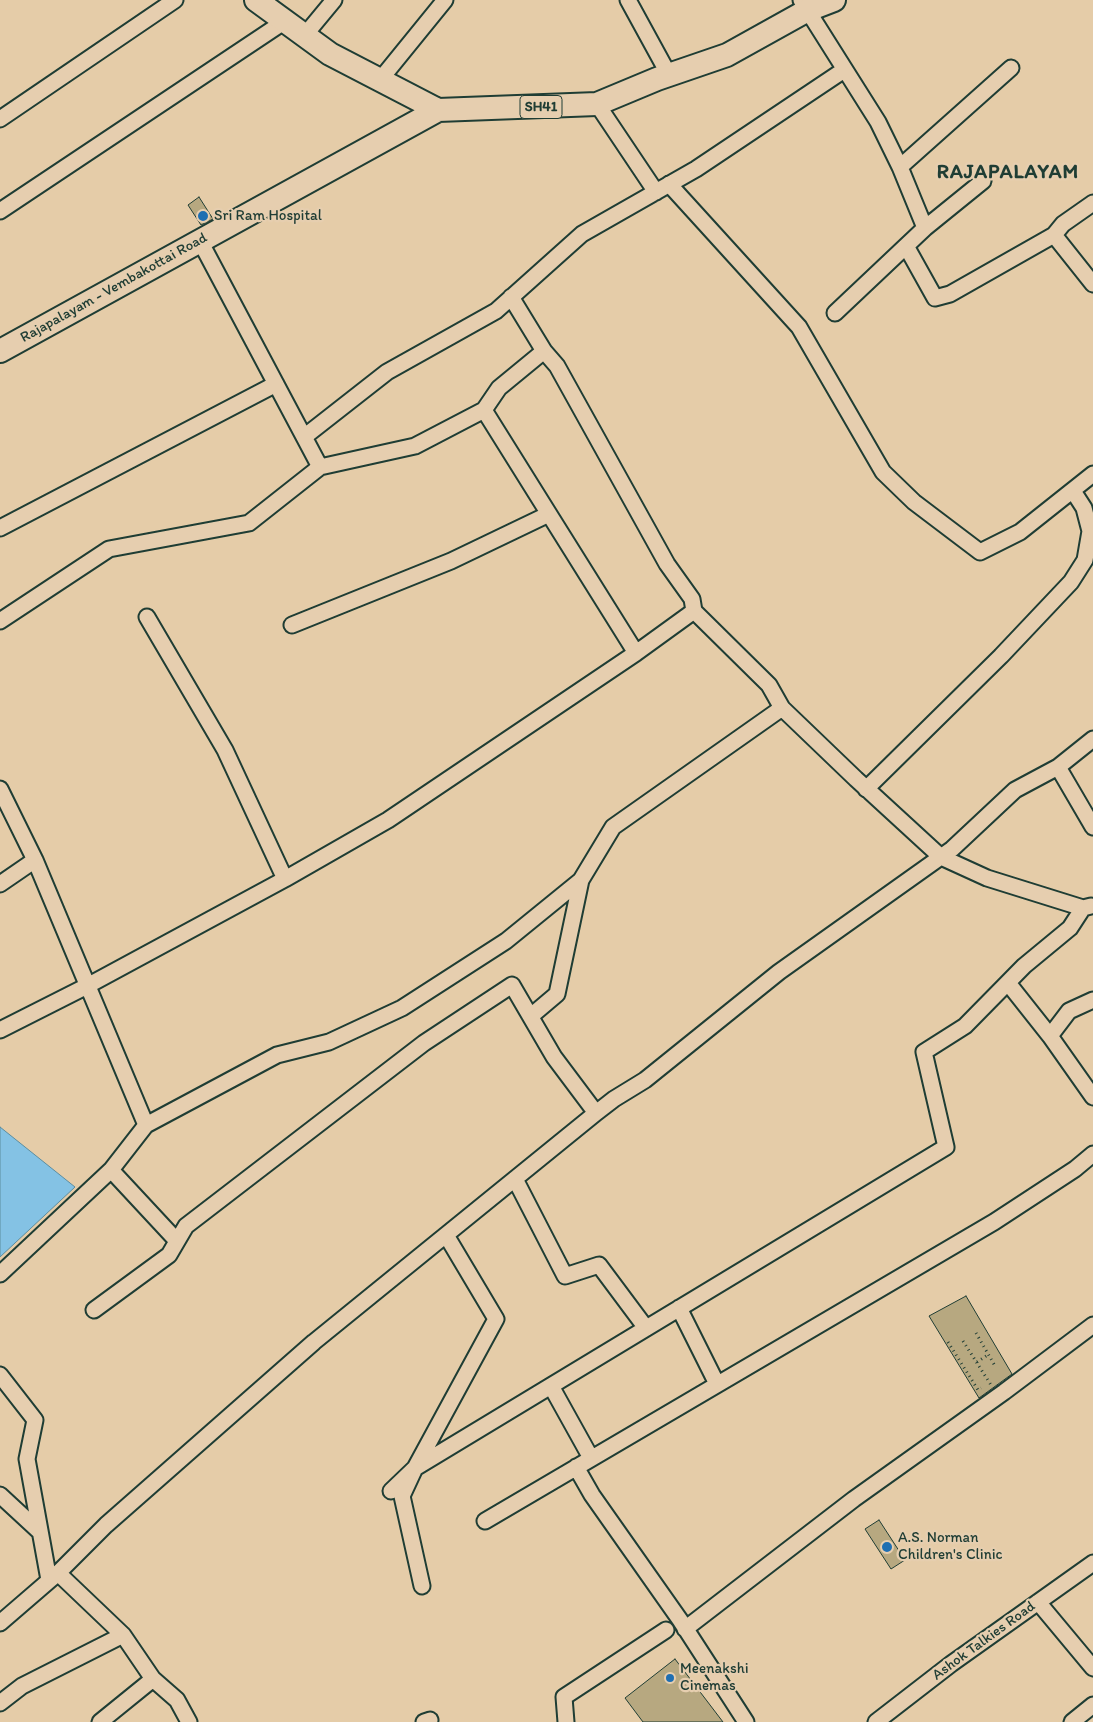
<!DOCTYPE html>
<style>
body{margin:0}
canvas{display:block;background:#e5cca8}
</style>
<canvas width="1093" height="1722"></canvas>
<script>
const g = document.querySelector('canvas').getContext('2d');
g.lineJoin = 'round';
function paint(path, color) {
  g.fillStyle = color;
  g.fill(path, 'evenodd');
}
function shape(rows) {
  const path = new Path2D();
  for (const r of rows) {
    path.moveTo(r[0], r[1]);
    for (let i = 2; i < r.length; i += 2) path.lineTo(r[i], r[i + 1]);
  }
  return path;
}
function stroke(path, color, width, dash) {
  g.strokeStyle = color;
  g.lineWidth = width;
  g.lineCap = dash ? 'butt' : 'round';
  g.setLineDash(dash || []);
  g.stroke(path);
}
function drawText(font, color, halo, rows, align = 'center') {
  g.font = font + ' Itim,sans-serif';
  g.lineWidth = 4.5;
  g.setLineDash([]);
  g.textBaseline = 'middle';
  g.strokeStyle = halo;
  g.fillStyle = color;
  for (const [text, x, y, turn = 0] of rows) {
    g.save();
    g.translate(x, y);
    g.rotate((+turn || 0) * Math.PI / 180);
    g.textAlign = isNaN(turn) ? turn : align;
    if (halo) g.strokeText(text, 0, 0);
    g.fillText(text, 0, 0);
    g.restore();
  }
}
const water = shape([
 [0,1127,75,1187,0,1257,0,1127]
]);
const building = shape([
 [199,197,213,219,201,225,188,205,199,197],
 [966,1296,1012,1374,979,1398,929,1316,966,1296],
 [879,1520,905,1560,891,1569,865,1529,879,1520],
 [675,1659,723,1722,643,1722,625,1698,675,1659]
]);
const path = shape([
 [976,1333,995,1366],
 [963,1341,991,1385],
 [948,1342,978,1390,981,1388],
 [977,1362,989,1354]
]);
const minor = shape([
 [628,0,669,75],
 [801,0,878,122,900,167,925,228],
 [305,35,334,0],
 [380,80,445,0],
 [597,104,656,192],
 [0,119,175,0],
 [900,167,1011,68],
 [669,184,799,327,883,472,914,502,980,552,1020,532,1093,474],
 [0,211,285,21],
 [1054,235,1093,284],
 [200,241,320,467],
 [906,246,935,298,950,294,1054,235,1063,224,1093,203],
 [511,297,544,351,557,366,667,564,692,599,694,611,769,685,782,708,856,779,941,857,987,878,1083,908,1091,906],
 [835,313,925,228,983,181],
 [304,437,387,372,496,311,582,234,696,169,844,70],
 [549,514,636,653],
 [0,528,276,384],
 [147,617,225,750,285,879],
 [0,621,109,549,249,523,320,467,415,446,484,410,499,388,544,351],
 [292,625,451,561,549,514,484,410],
 [1058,767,1093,827],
 [0,789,35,860,146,1125],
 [866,789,1001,656,1071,582,1085,560,1090,531,1084,508,1073,491],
 [0,884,35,860],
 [1008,983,1050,1036],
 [1093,1000,1069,1011,1050,1036,1093,1097],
 [531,1016,557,994,581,880,613,827,782,708],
 [0,1030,87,986,285,879,388,820,636,653,694,611],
 [111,1170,177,1241],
 [515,1179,565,1276,599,1265,646,1328],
 [0,1274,111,1170,146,1125,277,1055,329,1042,402,1008,506,941,581,880],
 [679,1308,717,1384],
 [94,1310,169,1255,186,1226,424,1043,512,985,554,1057,596,1113],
 [0,1375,35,1420,27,1459,49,1580],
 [551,1386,591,1458],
 [576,1467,592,1495,680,1620,746,1722],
 [391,1491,415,1468,946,1147,924,1052,965,1026,1024,966,1070,928,1083,908],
 [0,1495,40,1532],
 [485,1521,994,1222,1075,1169,1093,1154],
 [58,1573,123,1635,153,1679,177,1700,189,1722],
 [422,1586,402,1496,415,1468,496,1319,446,1235],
 [1038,1602,1093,1668],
 [0,1623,58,1573,106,1525,314,1342,596,1113,614,1099,645,1080,779,972,952,849,1015,790,1058,767,1093,739],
 [685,1629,854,1499,1004,1392,1093,1325],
 [0,1703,22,1686,123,1635],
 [100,1722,153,1679],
 [424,1722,430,1720],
 [566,1722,564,1697,666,1630],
 [876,1722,951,1664,1093,1563],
 [1072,1722,1093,1705]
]);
const primary = shape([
 [256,0,330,54,438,110,597,104,657,79,727,55,808,10,834,0],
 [0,351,438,110]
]);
const markers = [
 [203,216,6,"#1f6fb2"],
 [887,1547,6,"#1f6fb2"],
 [670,1678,5,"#1f6fb2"]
];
const shields = [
 [541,107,42]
];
const shieldNames = [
 ["SH41",541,107]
];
const poiNames = [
 ["Sri Ram Hospital",214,216],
 ["A.S. Norman",898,1538],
 ["Children's Clinic",898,1555],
 ["Meenakshi",680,1669],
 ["Cinemas",680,1686]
];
const streetNames = [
 ["Rajapalayam - Vembakottai Road",114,288,-29],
 ["Ashok Talkies Road",984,1641,-36]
];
const districtNames = [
 ["RAJAPALAYAM",1008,173]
];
paint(water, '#84c2e4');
stroke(water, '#5c8d9e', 1);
paint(building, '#b7a880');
stroke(building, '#1f3d34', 1);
stroke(minor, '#1f3d34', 19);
stroke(primary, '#1f3d34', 26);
stroke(path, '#1f3d34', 3, [1, 4]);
stroke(minor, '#e6ceaf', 15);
stroke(primary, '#e6ceaf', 22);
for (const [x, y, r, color] of markers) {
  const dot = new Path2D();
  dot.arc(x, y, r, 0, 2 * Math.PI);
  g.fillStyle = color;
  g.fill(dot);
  stroke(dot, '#e6ceaf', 2);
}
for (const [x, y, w] of shields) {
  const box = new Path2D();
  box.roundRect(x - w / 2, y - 11.5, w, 23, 4);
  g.fillStyle = '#e6ceaf';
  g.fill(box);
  stroke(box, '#1f3d34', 1);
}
drawText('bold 14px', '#1f3d34', null, shieldNames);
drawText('15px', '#1f3d34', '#e6ceaf', poiNames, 'left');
drawText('15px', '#1f3d34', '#e6ceaf', streetNames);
g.letterSpacing = '1px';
drawText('bold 20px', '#1f3d34', '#e6ceaf', districtNames);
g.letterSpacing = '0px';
</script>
